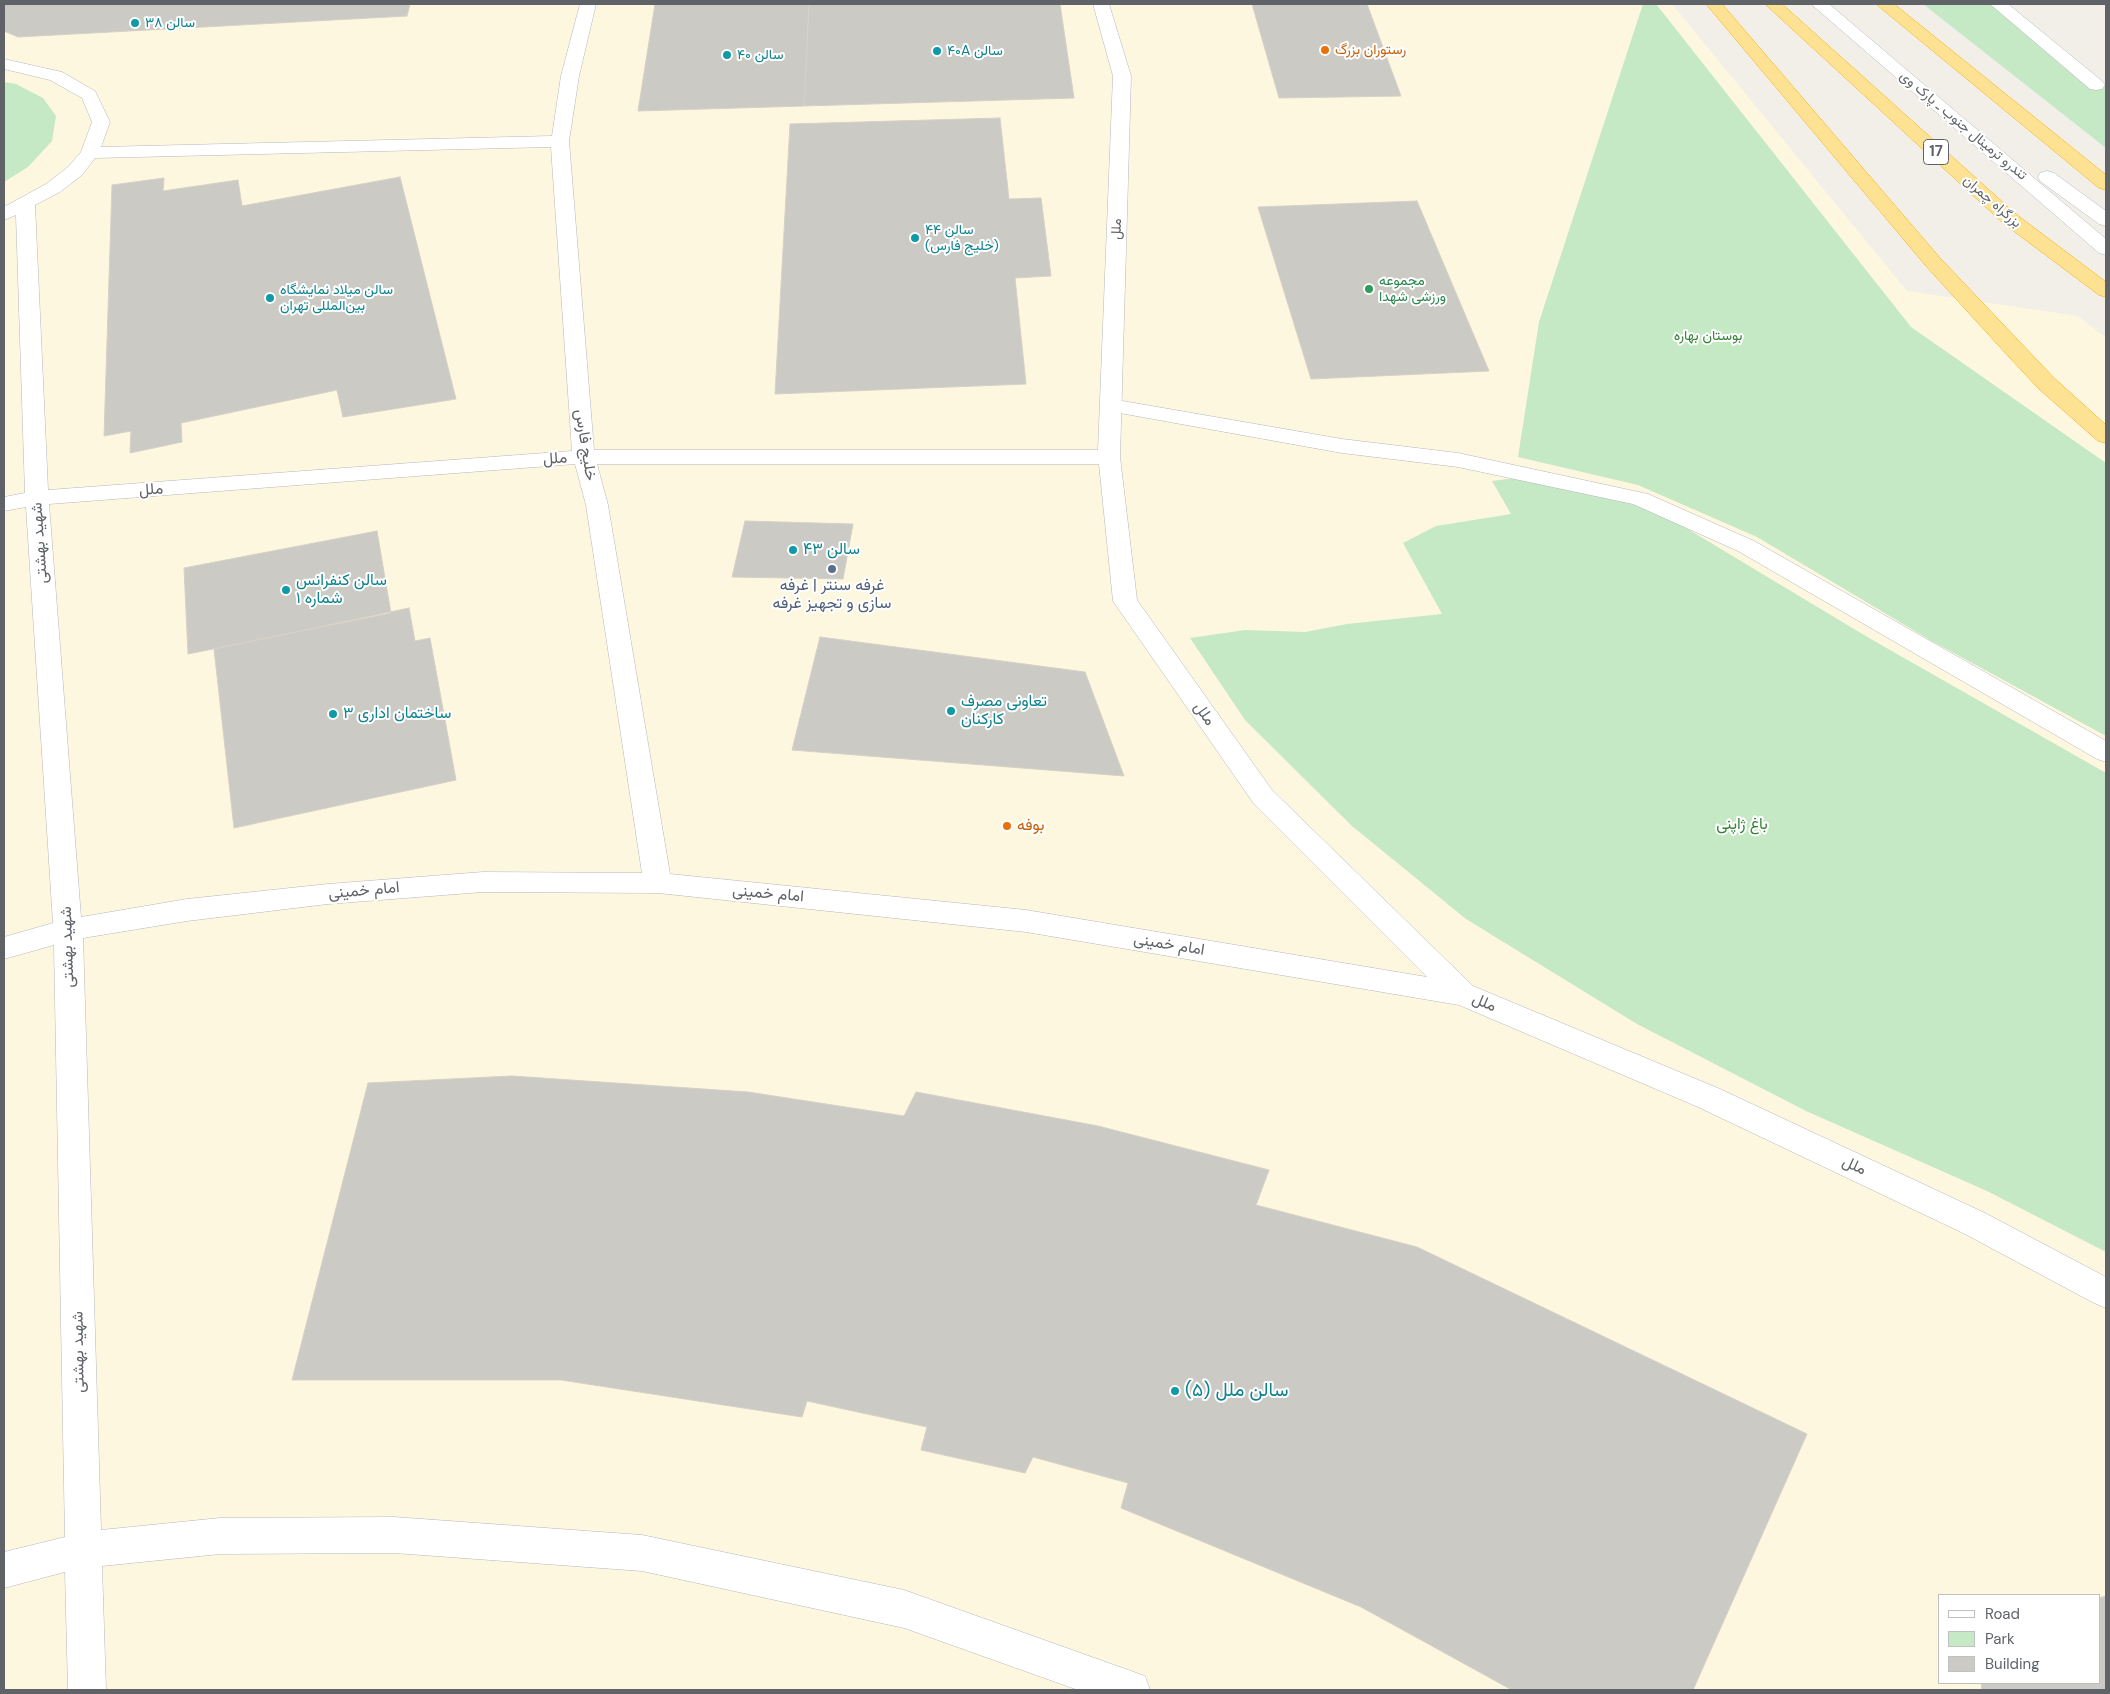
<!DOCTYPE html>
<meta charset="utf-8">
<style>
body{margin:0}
#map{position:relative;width:2110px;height:1694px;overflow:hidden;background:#f1efe8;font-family:"DM Sans",sans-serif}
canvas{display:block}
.frame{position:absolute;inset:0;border:5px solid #5f6368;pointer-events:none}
.legend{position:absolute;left:1938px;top:1594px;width:162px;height:90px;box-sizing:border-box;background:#fff;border:1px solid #bfc1c3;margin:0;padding:6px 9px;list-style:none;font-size:15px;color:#5f6368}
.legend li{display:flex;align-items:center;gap:10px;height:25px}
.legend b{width:25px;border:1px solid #bfc1c3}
</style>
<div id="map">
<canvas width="2110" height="1694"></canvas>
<div class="frame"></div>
<ul class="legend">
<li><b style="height:6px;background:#fff"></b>Road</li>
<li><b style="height:14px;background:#c5e8c5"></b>Park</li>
<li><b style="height:14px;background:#cccac5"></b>Building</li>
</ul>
</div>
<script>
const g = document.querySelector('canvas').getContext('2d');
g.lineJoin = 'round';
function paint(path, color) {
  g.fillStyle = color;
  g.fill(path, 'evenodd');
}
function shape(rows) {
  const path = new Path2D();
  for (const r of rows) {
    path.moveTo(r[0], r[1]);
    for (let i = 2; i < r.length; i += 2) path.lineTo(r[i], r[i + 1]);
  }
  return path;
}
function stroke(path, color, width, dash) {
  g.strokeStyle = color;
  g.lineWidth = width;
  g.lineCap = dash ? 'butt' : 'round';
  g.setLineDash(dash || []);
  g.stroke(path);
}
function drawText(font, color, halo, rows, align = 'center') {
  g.font = font + ' "DM Sans",Vazirmatn,sans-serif';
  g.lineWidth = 4;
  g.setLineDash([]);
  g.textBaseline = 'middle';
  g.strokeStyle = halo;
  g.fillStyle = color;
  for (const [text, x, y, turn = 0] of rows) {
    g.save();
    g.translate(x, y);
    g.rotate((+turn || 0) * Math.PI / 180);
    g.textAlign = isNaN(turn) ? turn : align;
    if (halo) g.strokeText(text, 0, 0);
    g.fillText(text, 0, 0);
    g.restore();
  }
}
const commercial = shape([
 [4,4,1672,4,1907,291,2078,316,2106,338,2106,1690,4,1690],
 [1939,1595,2099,1595,2099,1683,1939,1683]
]);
const green = shape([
 [1643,4,1656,4,1911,327,2106,463,2106,736,1930,640,1757,537,1638,485,1518,457,1539,322],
 [1923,4,1998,4,2106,85,2106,148],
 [4,82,16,84,43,98,56,116,52,141,28,167,4,182],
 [1546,474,1599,486,1666,516,1869,638,2106,773,2106,1252,1987,1191,1806,1111,1637,1024,1466,919,1352,826,1245,720,1190,638,1245,630,1305,632,1347,624,1442,614,1403,543,1436,526,1511,514,1492,481]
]);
const building = shape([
 [4,4,410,4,407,16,18,37,4,31,4,4],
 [655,4,809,4,804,106,638,111,655,4],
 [809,4,1060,4,1074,98,804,106,809,4],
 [1252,4,1367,4,1401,96,1279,98,1252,4],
 [1000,118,1009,199,1041,198,1051,276,1015,278,1026,384,775,394,790,124,1000,118],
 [400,177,456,399,343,417,337,390,181,423,182,442,130,453,131,431,104,436,112,185,164,178,163,191,238,180,242,206,400,177],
 [1417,201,1489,371,1311,379,1258,207,1417,201],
 [745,521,853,524,843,579,732,577,745,521],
 [377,531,391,613,188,654,184,568,377,531],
 [409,608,415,641,430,638,456,780,234,828,214,649,409,608],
 [820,637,1085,672,1124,776,792,750,820,637],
 [512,1076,748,1092,904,1116,916,1092,1098,1126,1269,1170,1256,1205,1417,1247,1807,1434,1693,1690,1512,1690,1361,1607,1121,1508,1128,1483,1033,1457,1025,1473,921,1450,927,1427,807,1401,802,1417,561,1380,292,1380,368,1083,512,1076],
 [2106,1596,2106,1690,1982,1690,1981,1683,2099,1683,2099,1598,2106,1596]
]);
const lane = shape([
 [580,4,596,4,579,76,569,141,594,450,1098,450,1113,76,1093,4,1109,4,1131,76,1120,457,1137,600,1272,790,1473,986,1720,1089,1985,1213,2106,1277,2106,1308,2094,1303,1963,1233,1698,1107,1459,1005,1026,932,658,893,483,892,328,904,187,921,83,938,101,1530,220,1518,394,1517,642,1535,904,1590,1131,1671,1145,1676,1150,1690,1078,1690,904,1628,642,1571,394,1553,220,1554,102,1566,106,1690,68,1690,65,1572,4,1588,4,1552,65,1537,54,945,4,959,4,937,53,923,26,507,4,511,4,497,25,493,16,215,4,220,4,207,46,184,68,167,81,152,92,122,82,98,50,80,4,69,4,59,62,72,95,91,110,122,101,147,552,136,561,76,580,4],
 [551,147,572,451,48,490,35,205,60,192,82,175,95,158,551,147],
 [575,464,586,505,642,873,483,872,328,884,187,899,81,917,49,504,575,464],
 [597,464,1099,464,1113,601,1254,804,1427,977,1026,910,670,874,608,505,597,464],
 [1811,4,1829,4,2106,239,2106,255,2099,253,1811,4],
 [2047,171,2054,173,2106,211,2106,226,2099,224,2040,181,2038,177,2040,173,2047,171]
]);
const street = shape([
 [1990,4,2008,4,2102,81,2105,85,2102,89,2096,90,2090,89,1990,4],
 [1111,399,1342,439,1458,453,1648,494,1754,541,2106,741,2106,762,2097,759,1738,551,1633,504,1458,467,1342,453,1103,410,1100,405,1103,400,1111,399]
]);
const highway = shape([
 [1706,4,1722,4,1940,258,2054,378,2106,425,2106,443,2098,441,2038,388,1999,346,1926,266,1706,4],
 [1765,4,1782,4,2017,215,2106,282,2106,297,2099,295,2003,223,1765,4],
 [1876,4,1894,4,2106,175,2106,190,2099,188,1876,4]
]);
const markers = [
 [135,23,5,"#0f9aa8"],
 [1325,50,5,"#e8710a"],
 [937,51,5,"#0f9aa8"],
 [727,55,5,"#0f9aa8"],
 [915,238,5,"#0f9aa8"],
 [1369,289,5,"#2e9e5b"],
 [270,298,5,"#0f9aa8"],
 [793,550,5,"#0f9aa8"],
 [832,569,5,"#5c6f8a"],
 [286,590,5,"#0f9aa8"],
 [951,711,5,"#0f9aa8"],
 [333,714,5,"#0f9aa8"],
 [1007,826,5,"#e8710a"],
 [1175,1391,5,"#0f9aa8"]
];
const farCulturenames = [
 ["سالن ۳۸",145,23],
 ["۴۰A سالن",947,51],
 ["سالن ۴۰",737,55],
 ["سالن ۴۴",925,230],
 ["(خلیج فارس)",925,246],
 ["سالن میلاد نمایشگاه",280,290],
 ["بین‌المللی تهران",280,306]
];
const farFoodnames = [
 ["رستوران بزرگ",1335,50]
];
const farStreetnames = [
 ["تندرو ترمینال جنوب ـ پارک وی",1963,126,40],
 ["بزرگراه چمران",1992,202,41],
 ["ملل",1117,229,-88]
];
const farLeisurenames = [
 ["مجموعه",1379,281],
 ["ورزشی شهدا",1379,297]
];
const farParknames = [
 ["بوستان بهاره",1708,336]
];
const shields = [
 [1936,152,25]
];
const shieldNames = [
 ["17",1936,152]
];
const streetNames = [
 ["خلیج فارس",585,445,81],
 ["ملل",555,459,-4],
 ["ملل",151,490,-4],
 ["شهید بهشتی",40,543,-94],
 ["ملل",1204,714,55],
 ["امام خمینی",364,891,-5],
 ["امام خمینی",768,894,5],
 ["امام خمینی",1169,945,9],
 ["شهید بهشتی",68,947,-92],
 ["ملل",1484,1003,23],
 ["ملل",1854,1166,25],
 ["شهید بهشتی",79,1352,-91]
];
const cultureNames = [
 ["سالن ۴۳",803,550],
 ["سالن کنفرانس",296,581],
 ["شماره ۱",296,599],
 ["تعاونی مصرف",961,702],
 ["کارکنان",961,720],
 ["ساختمان اداری ۳",343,714]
];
const serviceNames = [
 ["غرفه سنتر | غرفه",832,586],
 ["سازی و تجهیز غرفه",832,604]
];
const parkNames = [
 ["باغ ژاپنی",1742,825]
];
const foodNames = [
 ["بوفه",1017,826]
];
const nearCulturenames = [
 ["(۵) سالن ملل",1185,1391]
];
paint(commercial, '#fef7e0');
paint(green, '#c5e8c5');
paint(building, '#cccac5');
stroke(building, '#d6d1c6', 1);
stroke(lane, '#b5b8bc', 1);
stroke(street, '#b5b8bc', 1);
stroke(highway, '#f9ab00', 1);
paint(lane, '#fff');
paint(street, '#fff');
paint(highway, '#fde293');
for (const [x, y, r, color] of markers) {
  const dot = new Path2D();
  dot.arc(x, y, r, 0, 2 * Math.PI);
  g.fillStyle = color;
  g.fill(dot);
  stroke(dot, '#fff', 2);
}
drawText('14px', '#0d838f', '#fff', farCulturenames, 'left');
drawText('14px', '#c56008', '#fff', farFoodnames, 'left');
drawText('14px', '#5f6368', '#fff', farStreetnames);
drawText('14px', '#27864d', '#fff', farLeisurenames, 'left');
drawText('14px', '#348238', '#fff', farParknames);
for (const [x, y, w] of shields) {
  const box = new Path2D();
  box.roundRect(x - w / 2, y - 12.5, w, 25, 4);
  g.fillStyle = '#fff';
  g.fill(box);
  stroke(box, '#5f6368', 1);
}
drawText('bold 15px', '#5f6368', null, shieldNames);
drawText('16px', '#5f6368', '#fff', streetNames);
drawText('16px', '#0d838f', '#fff', cultureNames, 'left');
drawText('16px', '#4e5e75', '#fff', serviceNames);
drawText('16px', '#348238', '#fff', parkNames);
drawText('16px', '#c56008', '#fff', foodNames, 'left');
drawText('19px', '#0d838f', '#fff', nearCulturenames, 'left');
</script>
